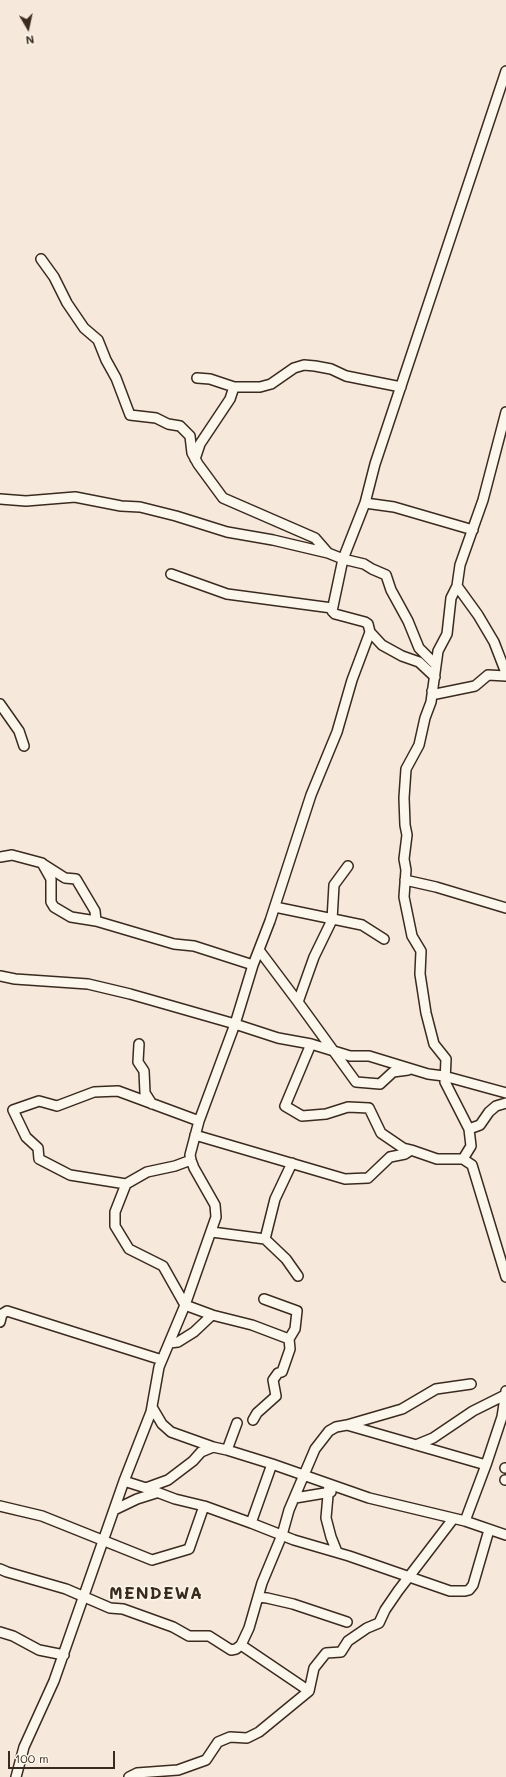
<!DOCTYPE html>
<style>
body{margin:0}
#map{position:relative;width:506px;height:1777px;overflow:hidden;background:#f6e9db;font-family:Mali,sans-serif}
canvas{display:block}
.north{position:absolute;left:8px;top:8px;width:40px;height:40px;-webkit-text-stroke:3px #fbf7ec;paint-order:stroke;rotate:171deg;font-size:11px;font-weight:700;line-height:16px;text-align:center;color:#3b2a1e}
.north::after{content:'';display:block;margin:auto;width:14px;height:18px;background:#3b2a1e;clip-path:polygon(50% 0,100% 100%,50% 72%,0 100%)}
.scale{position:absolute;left:8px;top:1751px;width:107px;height:18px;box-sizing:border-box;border:2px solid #3b2a1e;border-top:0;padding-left:5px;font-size:12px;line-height:14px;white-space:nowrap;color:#3b2a1e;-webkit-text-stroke:3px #fbf7ec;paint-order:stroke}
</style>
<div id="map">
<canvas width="506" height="1777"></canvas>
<div class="north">N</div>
<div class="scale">100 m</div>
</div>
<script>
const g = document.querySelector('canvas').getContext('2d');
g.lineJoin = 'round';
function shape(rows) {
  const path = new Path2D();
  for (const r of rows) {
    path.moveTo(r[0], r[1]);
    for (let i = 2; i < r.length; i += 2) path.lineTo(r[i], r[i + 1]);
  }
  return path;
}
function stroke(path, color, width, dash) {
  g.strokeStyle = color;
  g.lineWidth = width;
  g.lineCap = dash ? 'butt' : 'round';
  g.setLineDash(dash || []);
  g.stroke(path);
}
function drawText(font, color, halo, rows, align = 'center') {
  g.font = font + ' Mali,sans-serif';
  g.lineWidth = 3;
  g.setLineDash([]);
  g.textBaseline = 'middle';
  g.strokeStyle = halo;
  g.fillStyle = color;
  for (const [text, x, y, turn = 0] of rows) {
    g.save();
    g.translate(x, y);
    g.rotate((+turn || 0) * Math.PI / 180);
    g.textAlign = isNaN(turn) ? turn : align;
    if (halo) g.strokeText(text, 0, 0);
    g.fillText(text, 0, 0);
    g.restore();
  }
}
const minor = shape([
 [41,259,54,277,67,303,84,328,98,340,106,360,116,378,130,415,156,418,168,424,180,426,190,436,192,453,198,464,223,498,315,538,328,553],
 [197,378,210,379,234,387,260,387,271,384,294,368,304,365,315,366,331,369,346,376,401,387],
 [506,412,483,500,460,565,457,586,451,598,447,634,438,651,431,702,425,718,419,745,406,769,404,798,405,825,407,835,404,859,406,870,404,897,412,936,421,951,420,974,426,1013,434,1044,446,1059,445,1082,469,1129,471,1146,463,1159,472,1165,506,1277],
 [195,459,200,444,230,399,234,387],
 [0,499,26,501,75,497,121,506,140,507,176,516,227,532,273,540,328,553,343,559,364,564,372,569,386,575,391,590,408,621,419,648,435,664],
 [365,503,394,507,473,530],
 [171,574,227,594,332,608],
 [457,586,478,615,494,642,506,673],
 [370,632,382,645,402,656,419,662,435,677],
 [432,691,436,694,475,686,488,675,506,676],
 [0,704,19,731,24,746],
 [0,857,12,855,42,863,51,879,51,902,54,907,71,917,96,921,174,944,194,946,253,965],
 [43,864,65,878,76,879,95,911,96,921],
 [348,866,334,885,332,920,314,957,298,1002,356,1082,380,1084,393,1072,408,1070],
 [405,880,436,887,506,908],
 [275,907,362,925,384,939],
 [259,950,298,1002],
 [0,976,15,979,88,984,130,994,235,1024,278,1038,311,1044,350,1056,369,1056,428,1074,444,1076,506,1093],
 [139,1044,138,1062,144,1071,145,1093,152,1104],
 [311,1044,285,1106,302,1116,326,1114,348,1107,369,1108,381,1133,403,1148,411,1150],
 [469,1129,480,1125,489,1112,496,1106,506,1103],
 [195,1135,345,1179,368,1178,390,1157,405,1154,411,1150,437,1159,463,1159],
 [191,1160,175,1166,147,1172,126,1184,70,1175,39,1159,38,1148,26,1137,13,1110,39,1101,57,1106,94,1092,118,1091,199,1121],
 [126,1184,115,1212,115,1226,129,1249,163,1266,185,1305,212,1315,252,1325,289,1339],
 [212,1232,265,1239,286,1259,298,1276],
 [265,1239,275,1199,292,1163],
 [0,1322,2,1314,7,1311,162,1360],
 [169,1343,178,1342,194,1332,212,1315],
 [152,1407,162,1424,171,1432,213,1447],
 [253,1420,257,1413,276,1396,273,1380,278,1373,282,1372,290,1349,289,1339,295,1329,297,1311,264,1299],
 [347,1425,402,1409,436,1389,471,1384],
 [416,1445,433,1438,473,1411,505,1395],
 [227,1450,272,1464],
 [505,1468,506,1468],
 [505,1480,506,1480],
 [124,1481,151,1412,159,1367,185,1305,216,1217,215,1205,194,1168,191,1160,190,1155,199,1121,235,1024,253,965,270,921,311,795,337,732,352,680,370,632,368,624,365,622,335,614,332,611,343,559,365,503,375,464,506,71],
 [329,1484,369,1498,465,1521,506,1535],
 [146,1488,175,1499,204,1506,251,1523],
 [295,1498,331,1492],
 [0,1506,42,1516,152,1560,189,1549,204,1506],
 [114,1510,137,1499,156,1493],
 [465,1521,486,1465],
 [337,1552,331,1537,326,1518,329,1484,272,1464,251,1523,294,1540,349,1556,450,1591,465,1591,469,1590,473,1585,489,1530],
 [0,1569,7,1572,66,1589,110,1608,123,1609,173,1627,189,1636,209,1636,231,1650,236,1649,241,1645,249,1628,262,1583,282,1535,289,1510,315,1449,329,1431,336,1427,347,1425,486,1465,502,1417,506,1391],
 [258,1597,267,1598,293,1604,347,1622],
 [0,1632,13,1636,39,1650,64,1655],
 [241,1645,309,1691],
 [16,1777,24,1747,54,1681,124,1481,146,1488,168,1480,193,1461,201,1452,213,1447,227,1450,237,1423],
 [129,1777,137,1773,178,1770,206,1760,218,1742,230,1737,247,1738,259,1732,309,1691,314,1668,326,1653,341,1652,348,1641,367,1628,379,1623,385,1610,398,1591,453,1519]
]);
const districtNames = [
 ["MENDEWA",156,1594]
];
stroke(minor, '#3b2a1e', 12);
stroke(minor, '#fbf7ec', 9);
g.letterSpacing = '1px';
drawText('bold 17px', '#3b2a1e', '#fbf7ec', districtNames);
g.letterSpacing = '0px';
</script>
